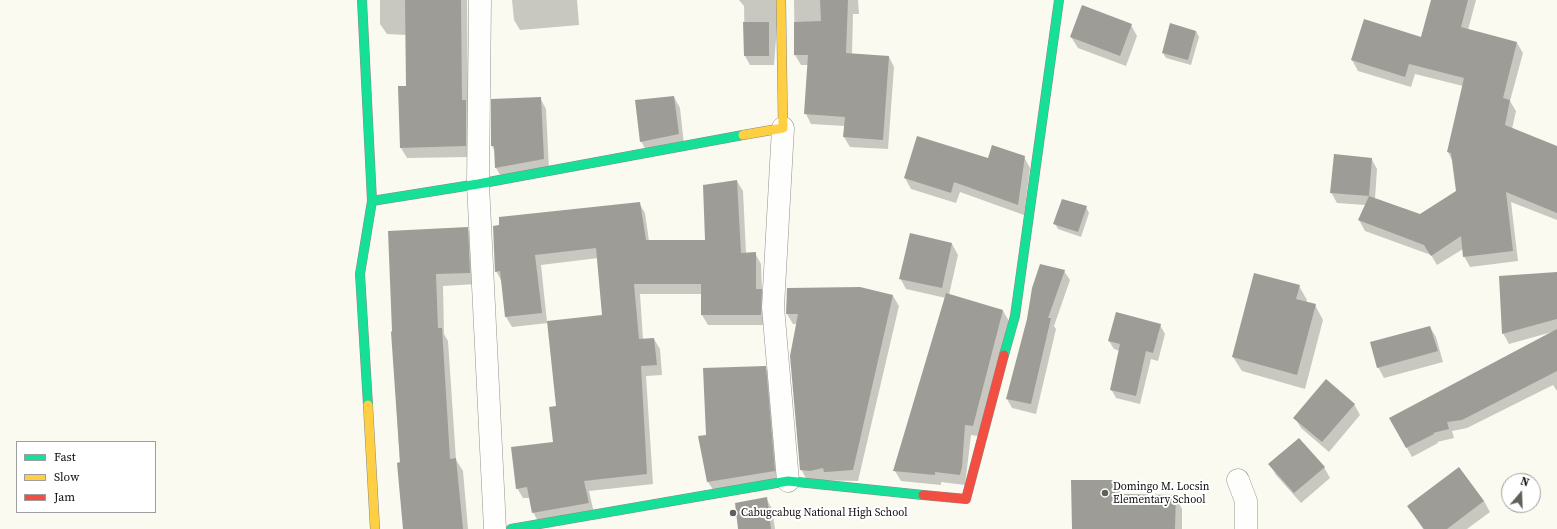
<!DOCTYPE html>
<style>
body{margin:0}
#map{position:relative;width:1557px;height:529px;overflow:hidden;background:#fafaf0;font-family:"Source Serif 4",serif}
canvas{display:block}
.legend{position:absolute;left:16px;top:441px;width:140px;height:72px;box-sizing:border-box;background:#fff;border:1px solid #9e9e9e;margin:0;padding:5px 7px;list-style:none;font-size:12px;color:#0c0c0c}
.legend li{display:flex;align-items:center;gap:8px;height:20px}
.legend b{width:20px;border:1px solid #9e9e9e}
.north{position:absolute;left:1501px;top:473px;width:40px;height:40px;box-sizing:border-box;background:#fff;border:1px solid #9e9e9e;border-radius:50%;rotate:19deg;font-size:11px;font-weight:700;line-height:16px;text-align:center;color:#0c0c0c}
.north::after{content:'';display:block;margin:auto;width:14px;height:18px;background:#5f5f5c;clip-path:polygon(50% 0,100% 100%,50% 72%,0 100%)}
</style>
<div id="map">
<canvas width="1557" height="529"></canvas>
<ul class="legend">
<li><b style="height:5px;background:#16e098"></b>Fast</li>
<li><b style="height:5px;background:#ffcf43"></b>Slow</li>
<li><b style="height:5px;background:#f24e42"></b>Jam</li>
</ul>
<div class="north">N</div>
</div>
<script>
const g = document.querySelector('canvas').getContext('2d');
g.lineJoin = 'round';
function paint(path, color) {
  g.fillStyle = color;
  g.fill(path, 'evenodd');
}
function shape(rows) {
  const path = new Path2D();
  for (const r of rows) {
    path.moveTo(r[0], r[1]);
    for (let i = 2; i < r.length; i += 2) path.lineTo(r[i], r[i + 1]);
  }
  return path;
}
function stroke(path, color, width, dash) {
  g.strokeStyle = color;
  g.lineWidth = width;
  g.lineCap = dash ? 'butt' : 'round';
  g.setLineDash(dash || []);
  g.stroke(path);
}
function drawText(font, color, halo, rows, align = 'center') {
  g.font = font + ' "Source Serif 4",serif';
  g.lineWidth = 4;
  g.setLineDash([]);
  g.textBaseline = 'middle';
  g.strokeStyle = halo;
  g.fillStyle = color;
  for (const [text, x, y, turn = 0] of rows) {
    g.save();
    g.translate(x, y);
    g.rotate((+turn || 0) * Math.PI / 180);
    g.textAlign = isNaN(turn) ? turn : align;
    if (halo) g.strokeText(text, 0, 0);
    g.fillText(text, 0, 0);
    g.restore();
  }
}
const shadow = shape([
 [380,0,467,0,468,104,471,157,407,158,401,148,407,87,407,35,387,34,380,24],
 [512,0,577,0,579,25,520,30,514,20],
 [739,0,779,0,774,65,750,65,745,56,744,6],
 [794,0,858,0,859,14,853,14,852,55,889,57,894,67,888,149,850,147,844,137,845,126,811,124,806,114,809,65,801,65,795,55],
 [1432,0,1476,0,1468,30,1517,43,1523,53,1510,101,1516,111,1512,129,1557,147,1557,220,1511,202,1518,261,1470,267,1464,256,1463,249,1437,265,1431,255,1365,231,1359,220,1366,205,1337,203,1331,192,1371,158,1377,169,1375,199,1421,215,1457,191,1453,162,1448,152,1463,86,1415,74,1411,87,1358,71,1352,60,1421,38],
 [1131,25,1137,36,1126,66,1078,48,1071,37],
 [1196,31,1199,37,1191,65,1166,58,1163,53],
 [674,97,680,108,684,145,647,152,641,141],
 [540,98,546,109,549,170,502,178,496,168,495,152,492,146],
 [1024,157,1030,168,1024,215,960,192,956,203,911,189,905,178,989,159],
 [737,181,743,191,746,253,755,253,761,264,762,291,767,300,766,325,708,325,702,315,702,294,640,294,643,340,654,339,660,349,662,375,646,376,653,484,589,491,594,513,539,523,533,512,530,498,523,498,517,488,555,443,557,407,548,323,512,327,506,317,502,282,496,271,639,203,645,213,649,241,706,241],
 [598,258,603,316,547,322,541,265],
 [1086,207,1089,213,1081,237,1058,229,1055,224],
 [467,228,474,240,476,284,443,286,444,334,448,341,456,460,463,471,468,529,404,529,392,332],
 [910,234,952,244,958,255,949,295,1003,311,1009,321,978,436,971,435,965,485,941,482,941,485,901,481,895,471,946,298,906,289,900,278],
 [1064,271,1070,280,1054,326,1056,329,1036,414,1012,408,1007,399],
 [1557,273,1557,391,1553,385,1467,428,1452,431,1454,438,1437,442,1438,443,1412,457,1391,419,1552,332,1509,344,1503,333],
 [1299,286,1307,300,1306,303,1315,305,1323,320,1305,389,1242,371,1233,357],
 [893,296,899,306,858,481,807,480,801,469,797,324,793,324,787,314],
 [1160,325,1165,334,1158,361,1151,359,1140,404,1116,398,1111,389,1120,351,1114,349,1109,341],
 [1430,327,1436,337,1443,362,1384,378,1378,367],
 [765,367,770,377,779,480,714,491,708,482,699,437,707,435],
 [1354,404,1360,415,1329,452,1301,428,1295,418],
 [1270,465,1324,467,1330,478,1301,503,1276,475],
 [1459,468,1484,501,1490,512,1467,529,1423,529,1408,506],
 [1114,481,1122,495,1175,496,1182,509,1182,529,1073,529],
 [766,498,772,509,775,529,739,529]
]);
const building = shape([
 [405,0,461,0,462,100,466,100,466,146,400,148,398,86,406,86],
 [820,0,848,0,846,53,889,56,883,140,843,137,845,117,804,114,808,55,794,55,794,22,821,21],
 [1431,0,1468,0,1461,27,1517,42,1503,98,1510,100,1505,125,1557,146,1557,213,1506,192,1513,251,1463,257,1461,236,1431,256,1424,245,1358,220,1369,196,1420,214,1456,191,1451,153,1447,152,1464,78,1409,64,1405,77,1351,60,1364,19,1421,37],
 [1082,5,1132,24,1120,56,1070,37],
 [743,22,769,22,769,56,744,56],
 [1170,23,1196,31,1188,60,1162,53],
 [674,96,679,134,640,142,635,100],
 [541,97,544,159,495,168,494,146,491,146,491,99],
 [917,136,988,158,992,145,1025,156,1018,205,954,182,951,193,904,178],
 [1334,154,1372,158,1369,196,1330,193],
 [737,180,741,253,756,252,756,289,762,289,761,315,701,315,701,284,634,284,639,339,654,338,657,365,641,366,647,474,584,481,589,503,532,513,527,487,516,489,511,447,553,442,549,407,556,406,547,321,602,315,596,248,535,255,542,313,505,317,500,271,495,272,493,226,499,225,499,217,640,202,646,240,705,240,703,185],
 [1062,199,1087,206,1078,232,1053,224],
 [468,227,470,273,436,274,438,328,442,328,450,459,456,458,463,529,403,529,397,463,400,462,391,332,392,331,388,231],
 [910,233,952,243,942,288,899,279],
 [1040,264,1065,270,1048,318,1051,318,1031,404,1006,399,1027,319,1032,288],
 [1557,272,1557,319,1502,334,1499,276],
 [1254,273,1300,285,1296,299,1316,304,1297,375,1232,357],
 [860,287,893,295,853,470,826,472,824,472,823,468,810,471,800,470,790,356,798,314,786,314,787,288],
 [946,293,1003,310,973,426,965,425,962,467,960,475,935,472,935,475,893,471],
 [1116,312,1161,324,1153,353,1146,351,1136,396,1110,390,1120,344,1108,341],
 [1430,326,1438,351,1377,368,1370,342],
 [1557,329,1557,371,1462,420,1447,422,1449,429,1433,433,1434,434,1406,448,1389,418],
 [766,366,775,471,707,482,698,436,706,435,703,368],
 [1326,379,1355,404,1322,442,1293,418],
 [1299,438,1325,467,1294,493,1268,464],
 [1459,467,1484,501,1447,529,1424,529,1407,506],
 [1071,480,1115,480,1115,494,1176,495,1175,529,1072,529],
 [767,497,771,529,738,529,735,503]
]);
const street = shape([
 [480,0,478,184,495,529],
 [783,128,773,307,788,481],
 [1238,480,1246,501,1246,529]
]);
const fast = shape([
 [362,0,372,201,360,274,368,405],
 [372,201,478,184,743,135],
 [1004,355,1015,316,1059,0],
 [511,529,788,481,923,495]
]);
const slow = shape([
 [743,135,783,128,781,0],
 [368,405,375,529]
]);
const jam = shape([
 [923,495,966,499,1004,355]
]);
const markers = [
 [1105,493,4,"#5f5f5c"],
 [733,513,4,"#5f5f5c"]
];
const poiNames = [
 ["Domingo M. Locsin",1113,487],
 ["Elementary School",1113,500],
 ["Cabugcabug National High School",741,513]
];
paint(shadow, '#0003');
paint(building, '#9d9c96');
stroke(street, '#93938f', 23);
stroke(fast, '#8a8a85', 10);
stroke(slow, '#8a8a85', 10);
stroke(jam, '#8a8a85', 10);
stroke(street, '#fefefd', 22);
stroke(fast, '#16e098', 9);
stroke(slow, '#ffcf43', 9);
stroke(jam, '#f24e42', 9);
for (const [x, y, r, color] of markers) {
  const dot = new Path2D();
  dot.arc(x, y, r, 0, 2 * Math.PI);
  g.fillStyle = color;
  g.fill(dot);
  stroke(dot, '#fff', 1.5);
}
drawText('11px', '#0c0c0c', '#fff', poiNames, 'left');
</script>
